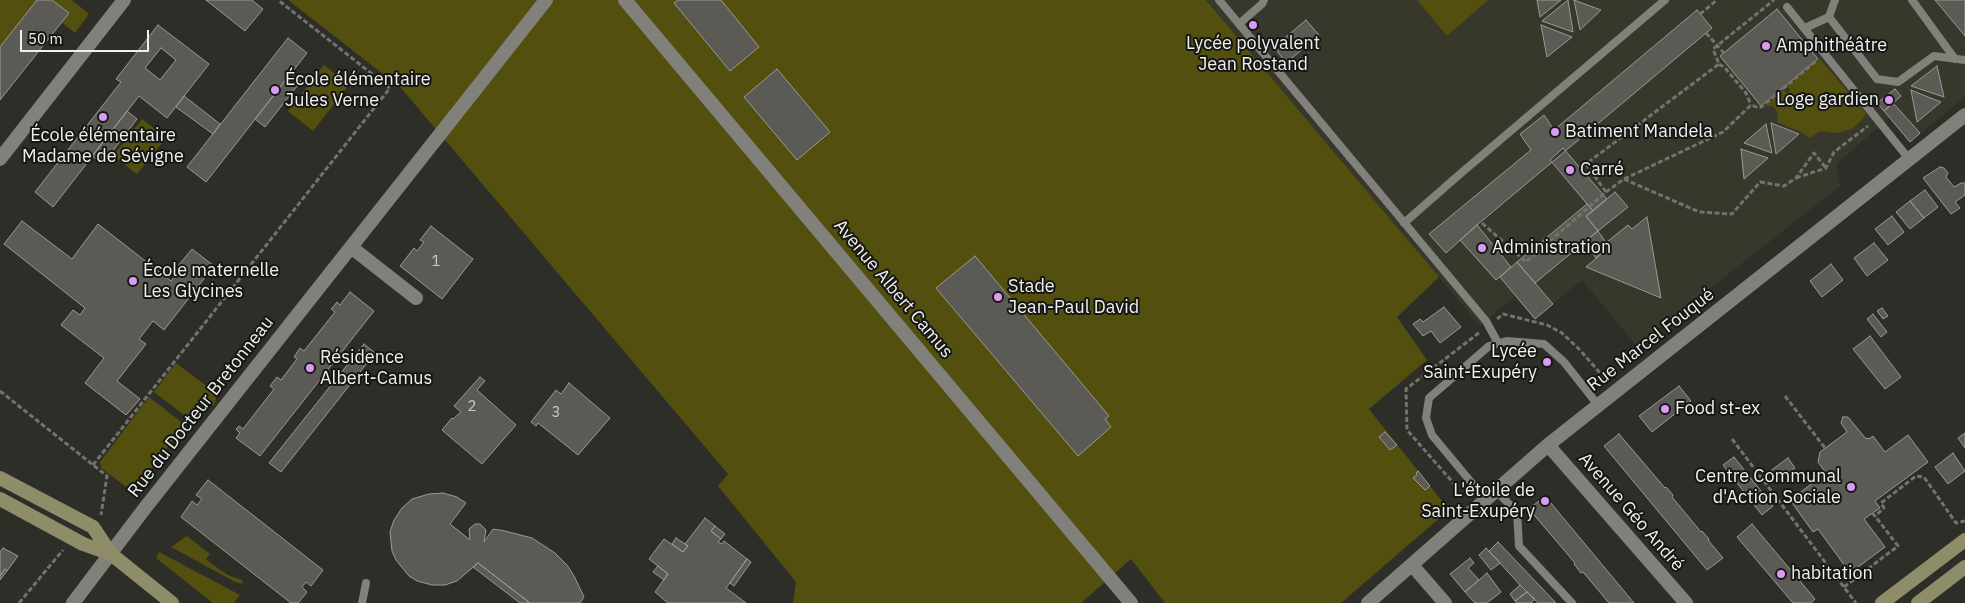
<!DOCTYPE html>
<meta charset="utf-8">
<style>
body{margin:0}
#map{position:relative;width:1965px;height:603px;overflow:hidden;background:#2e2e29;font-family:"IBM Plex Sans",sans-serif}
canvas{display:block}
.scale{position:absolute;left:20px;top:30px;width:129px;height:22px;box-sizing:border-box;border:2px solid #f0f0ed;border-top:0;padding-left:6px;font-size:15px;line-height:18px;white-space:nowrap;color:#f0f0ed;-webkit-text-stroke:4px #161614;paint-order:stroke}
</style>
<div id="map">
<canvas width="1965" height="603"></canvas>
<div class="scale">50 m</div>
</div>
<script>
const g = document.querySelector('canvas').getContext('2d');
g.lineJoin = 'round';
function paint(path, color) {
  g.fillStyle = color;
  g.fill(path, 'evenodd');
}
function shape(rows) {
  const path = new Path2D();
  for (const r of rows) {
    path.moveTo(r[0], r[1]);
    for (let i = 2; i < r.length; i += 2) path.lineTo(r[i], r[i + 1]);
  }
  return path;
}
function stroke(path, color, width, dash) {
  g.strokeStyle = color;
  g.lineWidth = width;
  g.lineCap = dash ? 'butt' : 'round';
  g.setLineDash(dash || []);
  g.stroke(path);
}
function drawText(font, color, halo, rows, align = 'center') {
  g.font = font + ' "IBM Plex Sans",sans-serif';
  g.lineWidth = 4;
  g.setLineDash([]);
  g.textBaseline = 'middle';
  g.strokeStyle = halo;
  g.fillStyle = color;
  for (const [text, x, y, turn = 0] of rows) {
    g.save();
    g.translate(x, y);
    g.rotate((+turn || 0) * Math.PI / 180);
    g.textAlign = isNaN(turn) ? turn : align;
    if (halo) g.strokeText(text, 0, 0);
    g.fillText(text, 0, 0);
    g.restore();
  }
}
const built = shape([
 [1206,0,1965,0,1965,97,1910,142,1889,118,1836,164,1840,186,1637,346,1582,280,1535,319,1515,296,1480,326]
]);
const green = shape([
 [0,0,39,0,0,49],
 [52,0,72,0,89,14,75,33,61,22,68,13],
 [288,0,1206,0,1439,277,1397,317,1427,360,1369,409,1449,510,1341,603,1165,603,1131,559,1081,603,793,603,796,582,718,486,728,474,401,88],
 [1417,0,1488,0,1447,36],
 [1820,59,1866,113,1862,120,1852,129,1836,133,1821,131,1809,138,1801,132,1777,122,1778,116,1776,110,1773,106,1764,106,1783,90,1787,93,1790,90,1787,86],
 [324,65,349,85,313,131,288,111],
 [142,119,166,138,137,174,113,156],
 [176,363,212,390,216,399,214,406,204,400,189,419,154,392],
 [149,397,185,425,133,492,101,468,100,462],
 [187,536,210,554,206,559,212,564,228,575,242,580,243,584,235,582,171,547],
 [159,552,240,595,234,603,213,603,156,558]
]);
const building = shape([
 [37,0,52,0,69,13,0,100,0,47,37,0],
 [206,0,252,0,263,9,245,31,206,0],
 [678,0,721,0,759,47,730,71,674,3,678,0],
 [1537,0,1561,0,1540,17,1537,0],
 [1568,0,1573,32,1542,21,1568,0],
 [1574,0,1601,10,1580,30,1574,0],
 [1935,0,1965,0,1965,36,1935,0],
 [1777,9,1818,59,1761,106,1720,56,1777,9],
 [1697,10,1712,28,1477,225,1446,253,1429,234,1531,150,1520,134,1544,115,1554,130,1697,10],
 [1306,20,1319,35,1286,63,1274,47,1306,20],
 [158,25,209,64,167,118,139,96,53,207,35,192,121,82,116,79,158,25],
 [161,48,176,60,160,80,145,68,161,48],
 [1541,25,1572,37,1547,57,1541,25],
 [288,38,307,53,206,182,187,167,288,38],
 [1937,66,1944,97,1911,86,1937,66],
 [777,69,830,132,797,160,744,97,777,69],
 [291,73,301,81,265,127,255,119,291,73],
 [1895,89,1901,96,1884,111,1877,103,1895,89],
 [1911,90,1928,97,1941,102,1917,122,1911,90],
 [184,96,220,124,213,134,176,107,184,96],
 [1893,103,1920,133,1910,142,1884,111,1893,103],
 [127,111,137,119,103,164,92,156,127,111],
 [1771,123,1799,134,1776,154,1771,123],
 [1766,124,1772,153,1744,143,1766,124],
 [1563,148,1607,199,1593,211,1550,160,1563,148],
 [1741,149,1768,158,1744,179,1741,149],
 [1940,167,1944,168,1948,173,1946,177,1954,187,1961,183,1965,183,1965,195,1955,202,1960,208,1951,214,1923,178,1940,167],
 [1925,190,1938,207,1924,218,1910,201,1925,190],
 [1615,192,1628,207,1598,231,1586,216,1615,192],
 [1910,201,1924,218,1910,229,1896,212,1910,201],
 [1587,204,1593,211,1586,216,1598,231,1535,283,1517,262,1587,204],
 [1892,216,1904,232,1888,245,1875,229,1892,216],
 [1647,217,1661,298,1586,267,1609,247,1607,242,1628,225,1632,229,1647,217],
 [22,221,72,259,98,224,171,281,182,268,178,266,192,249,214,266,164,330,153,321,139,339,146,344,117,381,140,399,126,415,85,383,104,358,61,325,73,310,80,315,85,308,4,244,22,221],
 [1477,225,1511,267,1496,280,1460,240,1477,225],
 [431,226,473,259,442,299,400,266,414,248,417,251,424,242,420,240,431,226],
 [1598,231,1609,247,1596,258,1584,242,1598,231],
 [1874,243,1888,260,1867,276,1854,258,1874,243],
 [975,256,1109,416,1105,419,1111,427,1078,456,936,288,975,256],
 [1517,262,1553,304,1535,319,1500,277,1517,262],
 [1831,264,1843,280,1822,297,1810,281,1831,264],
 [350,292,374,311,260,456,236,438,240,433,236,429,239,426,243,429,274,389,270,386,277,377,281,380,297,359,294,357,300,348,304,351,335,312,331,309,333,307,337,302,340,305,350,292],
 [1444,307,1461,327,1440,343,1431,331,1423,336,1413,324,1420,319,1423,322,1444,307],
 [1882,308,1888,316,1883,319,1877,311,1882,308],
 [1873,314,1887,332,1881,337,1867,319,1873,314],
 [1870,336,1901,377,1885,389,1853,349,1870,336],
 [364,344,375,353,281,472,269,463,364,344],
 [480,377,485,381,477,390,516,425,482,464,442,430,452,418,453,419,461,412,454,406,480,377],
 [569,383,610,418,578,455,538,423,536,426,531,422,556,390,561,394,569,383],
 [1679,386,1691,401,1652,432,1639,416,1679,386],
 [1843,417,1848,417,1866,439,1868,438,1869,439,1873,436,1885,452,1908,435,1928,462,1875,501,1880,508,1864,519,1885,547,1850,573,1818,529,1813,532,1790,500,1826,473,1818,462,1820,452,1847,432,1841,423,1843,417],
 [1385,432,1397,445,1390,450,1379,437,1385,432],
 [1965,433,1965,448,1958,438,1965,433],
 [1619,434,1665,488,1666,487,1673,495,1672,497,1701,532,1702,531,1709,539,1708,540,1723,558,1707,570,1604,446,1619,434],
 [1953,453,1965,471,1948,484,1935,467,1953,453],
 [1734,457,1773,506,1762,515,1723,465,1734,457],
 [1788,458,1795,468,1777,481,1769,472,1788,458],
 [1418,471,1430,486,1425,490,1413,478,1417,475,1416,473,1418,471],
 [208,480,323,570,311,586,306,582,302,587,307,592,298,603,291,603,181,517,192,501,197,505,202,499,196,495,208,480],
 [443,493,457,497,466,503,450,524,470,540,469,529,475,524,480,524,486,530,484,542,493,529,505,531,532,538,555,553,567,565,574,576,584,597,580,603,530,603,478,563,457,581,445,585,432,585,417,581,409,576,396,560,392,551,390,532,394,520,402,508,412,499,429,494,443,493],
 [1545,496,1555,508,1634,603,1609,603,1583,572,1581,573,1574,564,1575,563,1529,509,1545,496],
 [705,518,715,526,711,531,721,539,718,542,722,544,724,541,747,559,726,588,746,603,668,603,655,592,668,574,649,559,664,539,683,552,688,546,685,544,705,518],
 [1752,524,1815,599,1811,603,1793,603,1737,537,1752,524],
 [715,526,725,534,721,539,711,531,715,526],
 [676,538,688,546,683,552,672,544,676,538],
 [1498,542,1556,603,1538,603,1520,585,1489,551,1498,542],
 [3,548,18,556,7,571,5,569,0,576,0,552,3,548],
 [1486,548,1500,563,1491,570,1479,555,1486,548],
 [1470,558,1474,563,1468,568,1479,580,1465,592,1450,574,1470,558],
 [747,559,751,562,734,586,730,583,747,559],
 [478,563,530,603,520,603,473,567,478,563],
 [658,566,668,574,664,580,653,572,658,566],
 [5,569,7,571,0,580,0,576,5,569],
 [1487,573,1501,592,1487,603,1475,603,1465,592,1487,573],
 [1520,585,1527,592,1515,601,1510,594,1520,585],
 [1527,592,1535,599,1531,603,1517,603,1515,601,1527,592]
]);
const path = shape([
 [1700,14,1717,0],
 [1706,33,1724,53],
 [1719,64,1725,68,1746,93,1751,105],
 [1796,178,1826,168,1834,152,1868,126],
 [1624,179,1699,212,1732,214,1760,182,1784,186,1796,178,1814,153,1826,168],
 [1606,192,1586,164,1719,64,1713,49,1774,0],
 [1482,223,1526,262,1606,192,1624,179,1723,132,1751,105,1759,108,1761,107,1816,61],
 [1497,319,1503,314,1547,325,1562,333,1580,350,1607,381],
 [0,391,107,476,101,515],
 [1785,396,1825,448],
 [1732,439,1856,603],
 [93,465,390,88,278,0],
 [1456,486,1407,430,1406,389,1480,332],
 [1872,513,1875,516,1884,508,1881,503,1916,476,1924,477,1956,523,1965,521],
 [1844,587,1898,546,1875,516],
 [19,603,63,550]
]);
const service = shape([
 [1219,0,1486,321,1498,343],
 [1912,0,1955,59],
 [1787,7,1909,159],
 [1829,17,1835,0],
 [1239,24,1262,4,1264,0],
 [1805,28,1829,17,1877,79,1898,82,1934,56,1965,60],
 [1404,223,1460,174,1665,0],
 [1496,491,1517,512,1519,546,1572,603],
 [1485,499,1432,435,1426,418,1429,398,1489,346,1507,341,1544,344,1564,362,1598,405],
 [362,603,366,583]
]);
const minor = shape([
 [625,0,1131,603],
 [0,159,124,0],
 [351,247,416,298],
 [1548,445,1686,603],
 [1412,565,1445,603],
 [73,603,145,508,546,0],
 [1368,603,1548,445,1965,115]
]);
const secondary = shape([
 [0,478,93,527,111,554,172,603],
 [0,499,83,544,111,554],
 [1882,603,1965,540],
 [1918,603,1965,567]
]);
const markers = [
 [1253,25,5,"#db9af6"],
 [1766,46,5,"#db9af6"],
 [275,90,5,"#db9af6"],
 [1889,100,5,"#db9af6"],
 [103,117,5,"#db9af6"],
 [1555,132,5,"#db9af6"],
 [1570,170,5,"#db9af6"],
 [1482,248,5,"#db9af6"],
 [133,281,5,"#db9af6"],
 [998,297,5,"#db9af6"],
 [1547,362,5,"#db9af6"],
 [310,368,5,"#db9af6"],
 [1665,409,5,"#db9af6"],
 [1851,487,5,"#db9af6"],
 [1545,501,5,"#db9af6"],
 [1781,574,5,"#db9af6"]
];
const numberNames = [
 ["1",436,262],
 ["2",472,407],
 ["3",556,413]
];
const poiNames = [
 ["Lycée polyvalent",1253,44,"center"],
 ["Jean Rostand",1253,65,"center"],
 ["Amphithéâtre",1776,46],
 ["École élémentaire",285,80],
 ["Jules Verne",285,101],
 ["Loge gardien",1879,100,"right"],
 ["Batiment Mandela",1565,132],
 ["École élémentaire",103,136,"center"],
 ["Madame de Sévigne",103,157,"center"],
 ["Carré",1580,170],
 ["Administration",1492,248],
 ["École maternelle",143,271],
 ["Les Glycines",143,292],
 ["Stade",1008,287],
 ["Jean-Paul David",1008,308],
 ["Lycée",1537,352,"right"],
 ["Saint-Exupéry",1537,373,"right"],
 ["Résidence",320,358],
 ["Albert-Camus",320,379],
 ["Food st-ex",1675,409],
 ["Centre Communal",1841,477,"right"],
 ["d'Action Sociale",1841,498,"right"],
 ["L'étoile de",1535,491,"right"],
 ["Saint-Exupéry",1535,512,"right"],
 ["habitation",1791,574]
];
const streetNames = [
 ["Avenue Albert Camus",893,289,50],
 ["Rue Marcel Fouqué",1651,340,-38],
 ["Rue du Docteur Bretonneau",201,407,-52],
 ["Avenue Géo André",1631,512,49]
];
paint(built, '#38372c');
paint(green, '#534f0e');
paint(building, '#5b5a55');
stroke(building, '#9a9a93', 1);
stroke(path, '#73736e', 3, [5, 2.5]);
stroke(service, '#81807a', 8);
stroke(minor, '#81807a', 14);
stroke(secondary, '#8f8c69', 14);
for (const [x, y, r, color] of markers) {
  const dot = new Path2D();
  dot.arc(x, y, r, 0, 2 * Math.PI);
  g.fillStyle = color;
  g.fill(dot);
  stroke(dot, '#161614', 2);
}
drawText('15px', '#cbcac7', null, numberNames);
drawText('18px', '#f0f0ed', '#161614', poiNames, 'left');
drawText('18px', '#f0f0ed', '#161614', streetNames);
</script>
